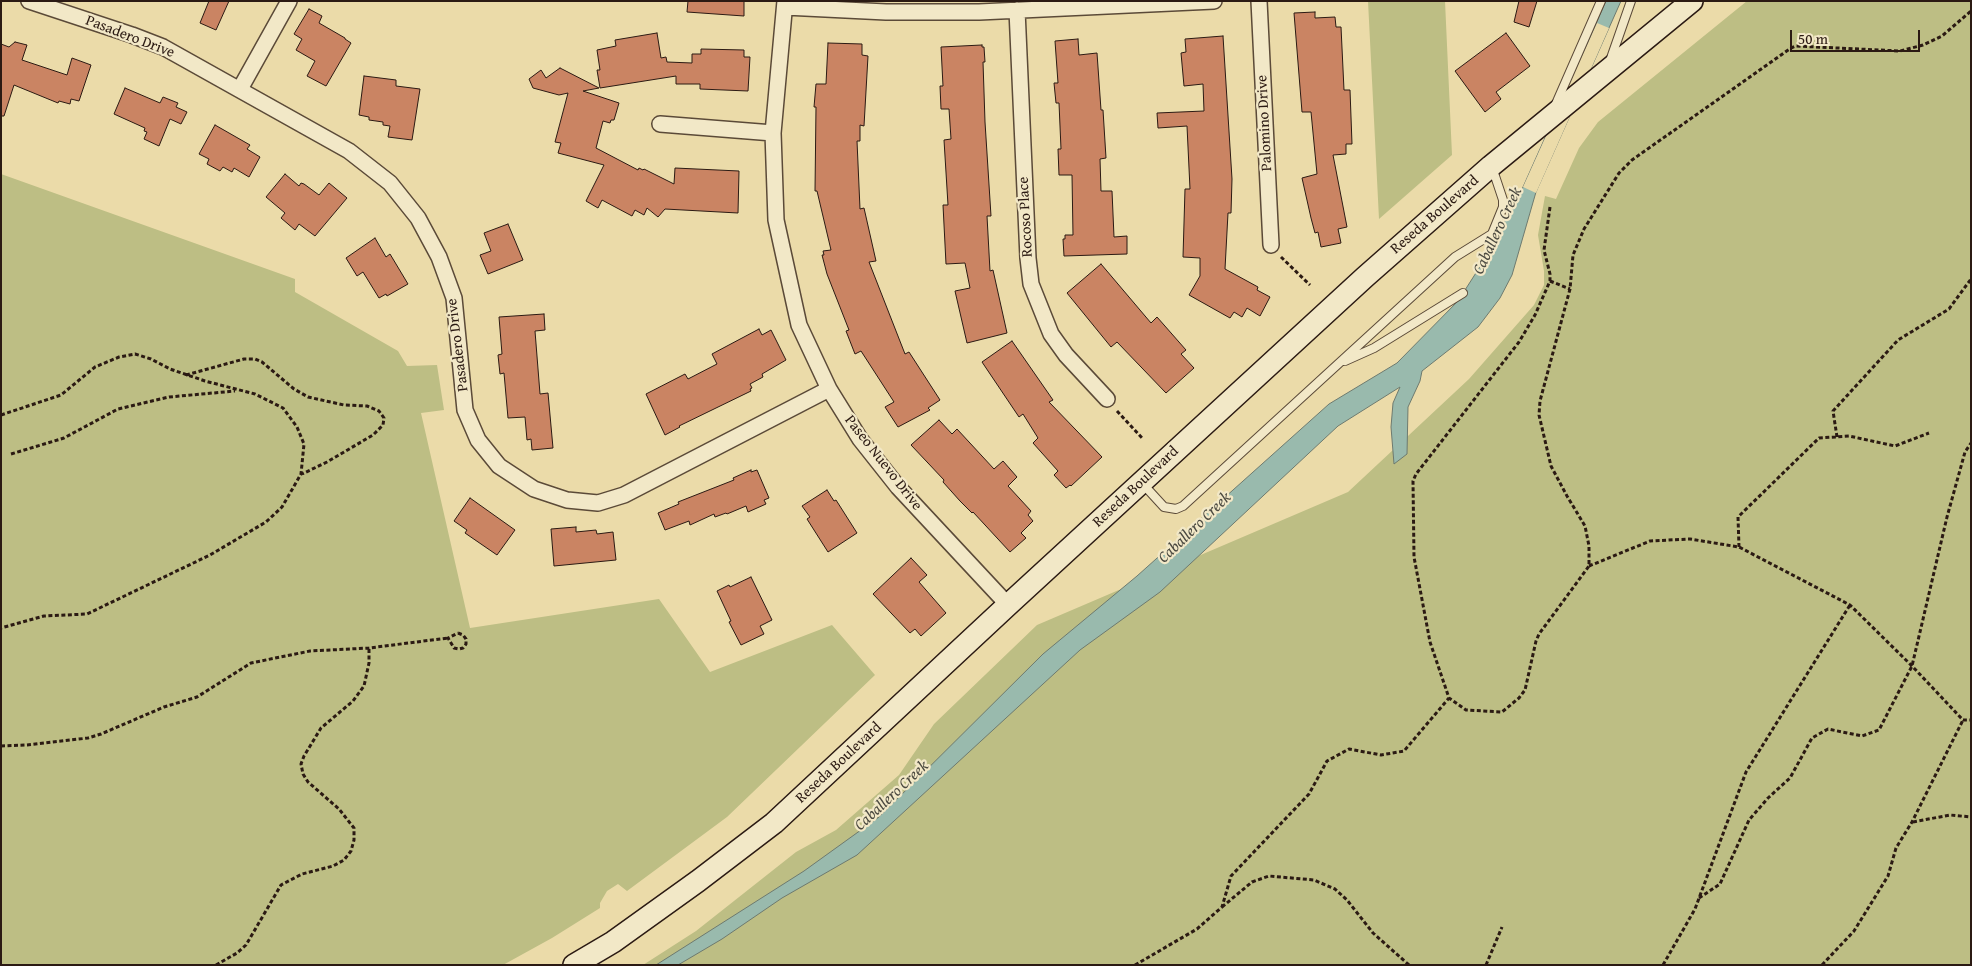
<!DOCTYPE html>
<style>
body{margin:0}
#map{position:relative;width:1972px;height:966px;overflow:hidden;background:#ebdba9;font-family:"Gentium Book Plus",serif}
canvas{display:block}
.frame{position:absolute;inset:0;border:2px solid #2b1a13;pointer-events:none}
.scale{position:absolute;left:1790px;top:30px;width:130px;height:22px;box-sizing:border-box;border:2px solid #2b1a13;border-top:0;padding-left:6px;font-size:15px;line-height:18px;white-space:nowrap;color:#2b1a13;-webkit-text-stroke:4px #f2e8c7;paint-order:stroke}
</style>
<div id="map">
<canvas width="1972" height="966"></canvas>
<div class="frame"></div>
<div class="scale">50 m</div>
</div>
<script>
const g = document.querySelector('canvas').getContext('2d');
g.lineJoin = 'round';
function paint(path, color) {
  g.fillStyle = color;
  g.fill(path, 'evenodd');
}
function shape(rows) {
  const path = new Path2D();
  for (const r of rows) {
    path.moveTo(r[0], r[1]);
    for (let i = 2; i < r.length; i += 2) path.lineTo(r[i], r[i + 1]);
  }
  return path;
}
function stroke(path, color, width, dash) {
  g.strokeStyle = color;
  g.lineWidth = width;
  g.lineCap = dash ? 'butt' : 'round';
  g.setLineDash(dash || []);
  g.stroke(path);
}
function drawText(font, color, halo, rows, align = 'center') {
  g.font = font + ' "Gentium Book Plus",serif';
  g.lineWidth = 4.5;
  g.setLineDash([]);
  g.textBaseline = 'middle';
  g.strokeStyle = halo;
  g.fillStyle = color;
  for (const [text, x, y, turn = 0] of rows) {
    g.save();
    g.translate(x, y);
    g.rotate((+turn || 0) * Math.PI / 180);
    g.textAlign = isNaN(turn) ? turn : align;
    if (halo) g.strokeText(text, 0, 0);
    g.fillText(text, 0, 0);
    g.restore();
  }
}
const green = shape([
 [1368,1,1445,1,1452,155,1379,219],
 [1747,1,1971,1,1971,965,643,965,696,931,796,852,836,830,899,775,934,724,1037,625,1348,492,1469,379,1534,305,1544,285,1544,271,1538,235,1545,196,1556,199,1579,148,1598,122],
 [1,174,295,279,295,292,398,351,407,366,437,365,444,410,421,413,470,628,659,599,710,672,832,625,875,675,727,817,627,891,618,884,607,891,600,903,600,908,552,938,503,965,1,965]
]);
const water = shape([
 [1606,1,1621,1,1536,192,1512,275,1500,298,1478,327,1422,371,1420,381,1408,407,1407,454,1394,464,1391,427,1393,403,1400,387,1338,426,1160,592,1080,650,857,855,782,898,722,939,678,965,656,965,804,871,879,817,1043,654,1137,576,1329,404,1397,363,1458,301,1481,265,1523,187,1606,1]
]);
const pier = shape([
 [1597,23,1609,28,1536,193,1523,187]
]);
const building = shape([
 [209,1,229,1,216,30,200,23,209,1],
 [688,1,744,1,744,16,687,12,688,1],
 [1519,1,1537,1,1529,27,1514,22,1519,1],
 [309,9,322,16,319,23,345,38,345,39,351,43,326,86,307,76,315,61,296,50,302,39,294,34,309,9],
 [1315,12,1315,18,1335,17,1336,27,1341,27,1344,90,1350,90,1352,144,1346,144,1346,154,1333,155,1347,227,1338,229,1341,243,1321,247,1318,232,1315,233,1311,218,1302,178,1317,174,1311,112,1302,112,1294,13,1315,12],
 [657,33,661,58,666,57,667,62,692,63,692,54,701,54,701,49,744,50,744,57,750,57,748,91,700,89,700,84,676,84,676,76,600,88,597,70,600,70,597,50,616,46,615,40,657,33],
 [1506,33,1530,66,1496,92,1501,99,1485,112,1455,71,1506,33],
 [1223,36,1232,179,1231,213,1228,213,1225,269,1258,287,1257,290,1270,297,1260,316,1247,308,1242,317,1234,312,1230,318,1189,295,1200,276,1200,258,1183,257,1185,189,1190,189,1187,126,1158,128,1157,113,1204,111,1203,84,1184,86,1181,53,1186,52,1185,39,1223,36],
 [1078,39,1079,55,1097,53,1101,110,1103,110,1106,158,1100,159,1101,191,1112,191,1114,237,1127,236,1127,254,1064,256,1063,239,1065,239,1065,235,1073,235,1072,175,1059,175,1058,149,1061,149,1059,103,1056,103,1054,83,1058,83,1055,41,1078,39],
 [15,42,27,45,22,60,67,75,72,58,91,65,79,101,71,99,70,104,59,101,58,103,14,85,4,116,1,116,1,44,9,47,15,42],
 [828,43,862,44,862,55,868,56,864,126,860,125,860,141,857,141,860,209,864,208,876,261,869,262,905,354,909,352,940,400,928,408,930,410,898,427,885,407,894,402,861,351,855,354,846,331,849,330,827,274,822,255,824,255,823,251,831,250,817,191,815,191,816,107,814,107,816,84,826,84,828,43],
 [982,45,982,47,984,47,985,62,983,62,985,122,991,216,987,216,990,271,993,270,1007,333,967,343,955,291,970,288,965,263,946,264,943,205,948,205,944,140,951,139,949,109,941,109,940,86,943,86,941,47,982,45],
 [560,68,599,88,583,91,619,103,614,120,611,120,610,123,603,121,596,148,638,170,639,168,643,170,644,169,674,184,675,168,739,171,738,213,665,209,658,217,647,208,644,215,635,210,632,216,602,200,598,208,586,201,604,165,558,153,561,143,555,142,568,93,559,95,533,88,529,79,541,70,546,78,560,68],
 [364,76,396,80,396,86,420,89,412,140,388,137,390,126,383,125,383,122,369,120,369,117,359,115,364,76],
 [125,88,160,103,163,97,178,103,176,107,187,112,181,124,170,119,159,146,144,139,147,132,144,131,145,128,114,114,125,88],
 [215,125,250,145,247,149,260,157,249,177,234,168,232,172,223,167,220,171,207,164,209,159,199,154,215,125],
 [285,174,299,186,301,183,304,184,319,195,329,183,347,198,315,236,299,224,295,230,281,218,285,213,266,197,285,174],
 [508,224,523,260,488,274,480,255,491,251,484,233,508,224],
 [375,238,386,257,390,254,408,284,387,296,386,294,379,298,363,272,357,276,346,258,375,238],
 [1101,264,1151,323,1157,317,1186,350,1181,354,1194,368,1166,393,1117,342,1111,347,1067,293,1101,264],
 [544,314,545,330,535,331,540,394,548,393,553,448,532,450,531,439,527,440,525,417,508,418,504,373,500,374,498,355,502,354,499,317,544,314],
 [759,329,762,335,771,330,786,360,762,374,763,377,750,384,752,388,750,389,751,391,679,426,680,427,665,435,646,394,685,374,688,379,717,364,712,354,759,329],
 [1012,341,1053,400,1049,402,1102,457,1071,486,1070,485,1066,488,1054,475,1058,471,1033,443,1038,438,1023,414,1019,417,982,362,1012,341],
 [939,420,952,434,957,429,994,469,1003,461,1017,477,1008,486,1031,511,1028,515,1033,521,1021,533,1026,538,1010,552,973,512,972,513,960,501,943,482,944,480,911,445,939,420],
 [751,470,751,472,757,470,769,498,764,500,766,504,748,512,746,506,727,514,726,513,715,517,714,514,690,525,689,521,665,530,658,513,679,504,678,502,734,480,733,478,751,470],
 [827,490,834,501,836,500,857,533,828,552,807,519,810,517,802,506,827,490],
 [470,498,515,530,497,555,465,533,467,530,454,521,470,498],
 [576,527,576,532,596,530,597,534,613,532,616,560,554,566,551,529,576,527],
 [911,558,927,575,919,582,946,613,921,636,915,629,910,633,873,594,911,558],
 [751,577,772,620,760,626,764,634,741,645,729,622,731,621,717,591,729,585,730,587,751,577]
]);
const path = shape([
 [1550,207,1544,250,1550,274,1550,281,1535,315,1519,342,1416,474,1413,481,1414,557,1430,642,1449,698,1466,710,1502,712,1519,698,1525,690,1536,641,1539,634,1589,566,1589,546,1585,526,1567,496,1551,466,1539,415,1540,401,1570,289,1573,255,1584,229,1619,173,1632,160,1791,48,1796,46,1900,51,1923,45,1942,36,1971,11],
 [1281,257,1310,285],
 [1550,281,1570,289],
 [186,375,244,359,255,359,262,362,294,389,308,397,344,405,367,406,379,411,384,418,383,425,373,435,327,462,302,474],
 [1117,411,1143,439],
 [1,415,61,395,95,367,119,357,135,354,151,359,170,369,205,381,255,394,283,408,297,427,304,444,301,474,282,507,266,522,210,555,87,614,44,616,1,628],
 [1837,437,1833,411,1898,340,1949,309,1971,279],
 [11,454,64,438,118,409,169,397,235,391],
 [1739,547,1738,517,1819,438,1849,436,1895,446,1929,433],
 [1589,566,1650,541,1690,539,1739,547,1850,605,1912,666,1963,720,1971,720],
 [458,633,463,635,466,639,466,644,463,648,459,649,454,648,448,638,458,633],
 [1,746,27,745,88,738,101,734,164,707,197,697,251,663,310,651,369,648,448,638],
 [1913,822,1950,815,1971,817],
 [1699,898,1720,884,1749,820,1768,798,1790,778,1812,738,1828,729,1862,736,1879,730,1912,666,1947,517,1965,452,1971,443],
 [1222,907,1252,882,1269,876,1314,880,1335,889,1347,900,1373,933,1409,965],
 [216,965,237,953,246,945,281,885,302,874,333,866,344,860,351,851,354,840,354,828,339,809,308,782,303,774,301,764,304,756,321,728,353,701,364,686,369,663,369,648],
 [1135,965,1197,929,1222,907,1231,876,1309,794,1327,761,1349,749,1381,755,1404,751,1449,698],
 [1486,965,1502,927],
 [1663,965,1695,909,1746,772,1850,605],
 [1822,965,1854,931,1888,876,1896,848,1912,822,1963,720]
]);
const lane = shape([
 [1610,61,1631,1],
 [1555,106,1601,1],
 [1345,361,1374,348,1463,293],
 [1142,483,1164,507,1176,509,1183,506,1455,257,1492,234,1503,207,1503,200,1492,167]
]);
const street = shape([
 [29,1,132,35,163,47,349,151,390,183,418,218,439,257,454,298,465,410,478,440,499,466,534,489,567,500,598,503,624,495,829,389],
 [785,1,773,133,776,220,799,325,829,389,860,439,898,487,1008,605],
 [1259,1,1271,245],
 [785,7,886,12,979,12,1214,1],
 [1017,10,1028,258,1031,284,1051,334,1066,355,1107,399],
 [240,89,289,1],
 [660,124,773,133]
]);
const secondary = shape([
 [574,965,613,942,698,881,774,823,1008,605,1365,277,1491,166,1692,1]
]);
const streetNames = [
 ["Pasadero Drive",130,37,21],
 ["Palomino Drive",1265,123,-93],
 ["Reseda Boulevard",1435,215,-41],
 ["Rocoso Place",1026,217,-93],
 ["Pasadero Drive",458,345,-97],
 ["Paseo Nuevo Drive",883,463,52],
 ["Reseda Boulevard",1136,487,-43],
 ["Reseda Boulevard",839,763,-43]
];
const waterNames = [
 ["Caballero Creek",1498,231,-65],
 ["Caballero Creek",1195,528,-44],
 ["Caballero Creek",892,796,-43]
];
paint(green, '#bdbe84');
paint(water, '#99baad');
stroke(water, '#6d7a6f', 1);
paint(pier, '#ebdba9');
paint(building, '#ca8463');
stroke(building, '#2b1a13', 1);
stroke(lane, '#5b4a38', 10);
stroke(street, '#5b4a38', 18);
stroke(secondary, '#2b1a13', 24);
stroke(path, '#2b1a13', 3, [4, 2.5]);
stroke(lane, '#f2e8c7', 8);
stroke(street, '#f2e8c7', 15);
stroke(secondary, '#f2e8c7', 21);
drawText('15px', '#2b1a13', '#f2e8c7', streetNames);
drawText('italic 16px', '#4c4a41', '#f2e8c7', waterNames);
</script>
